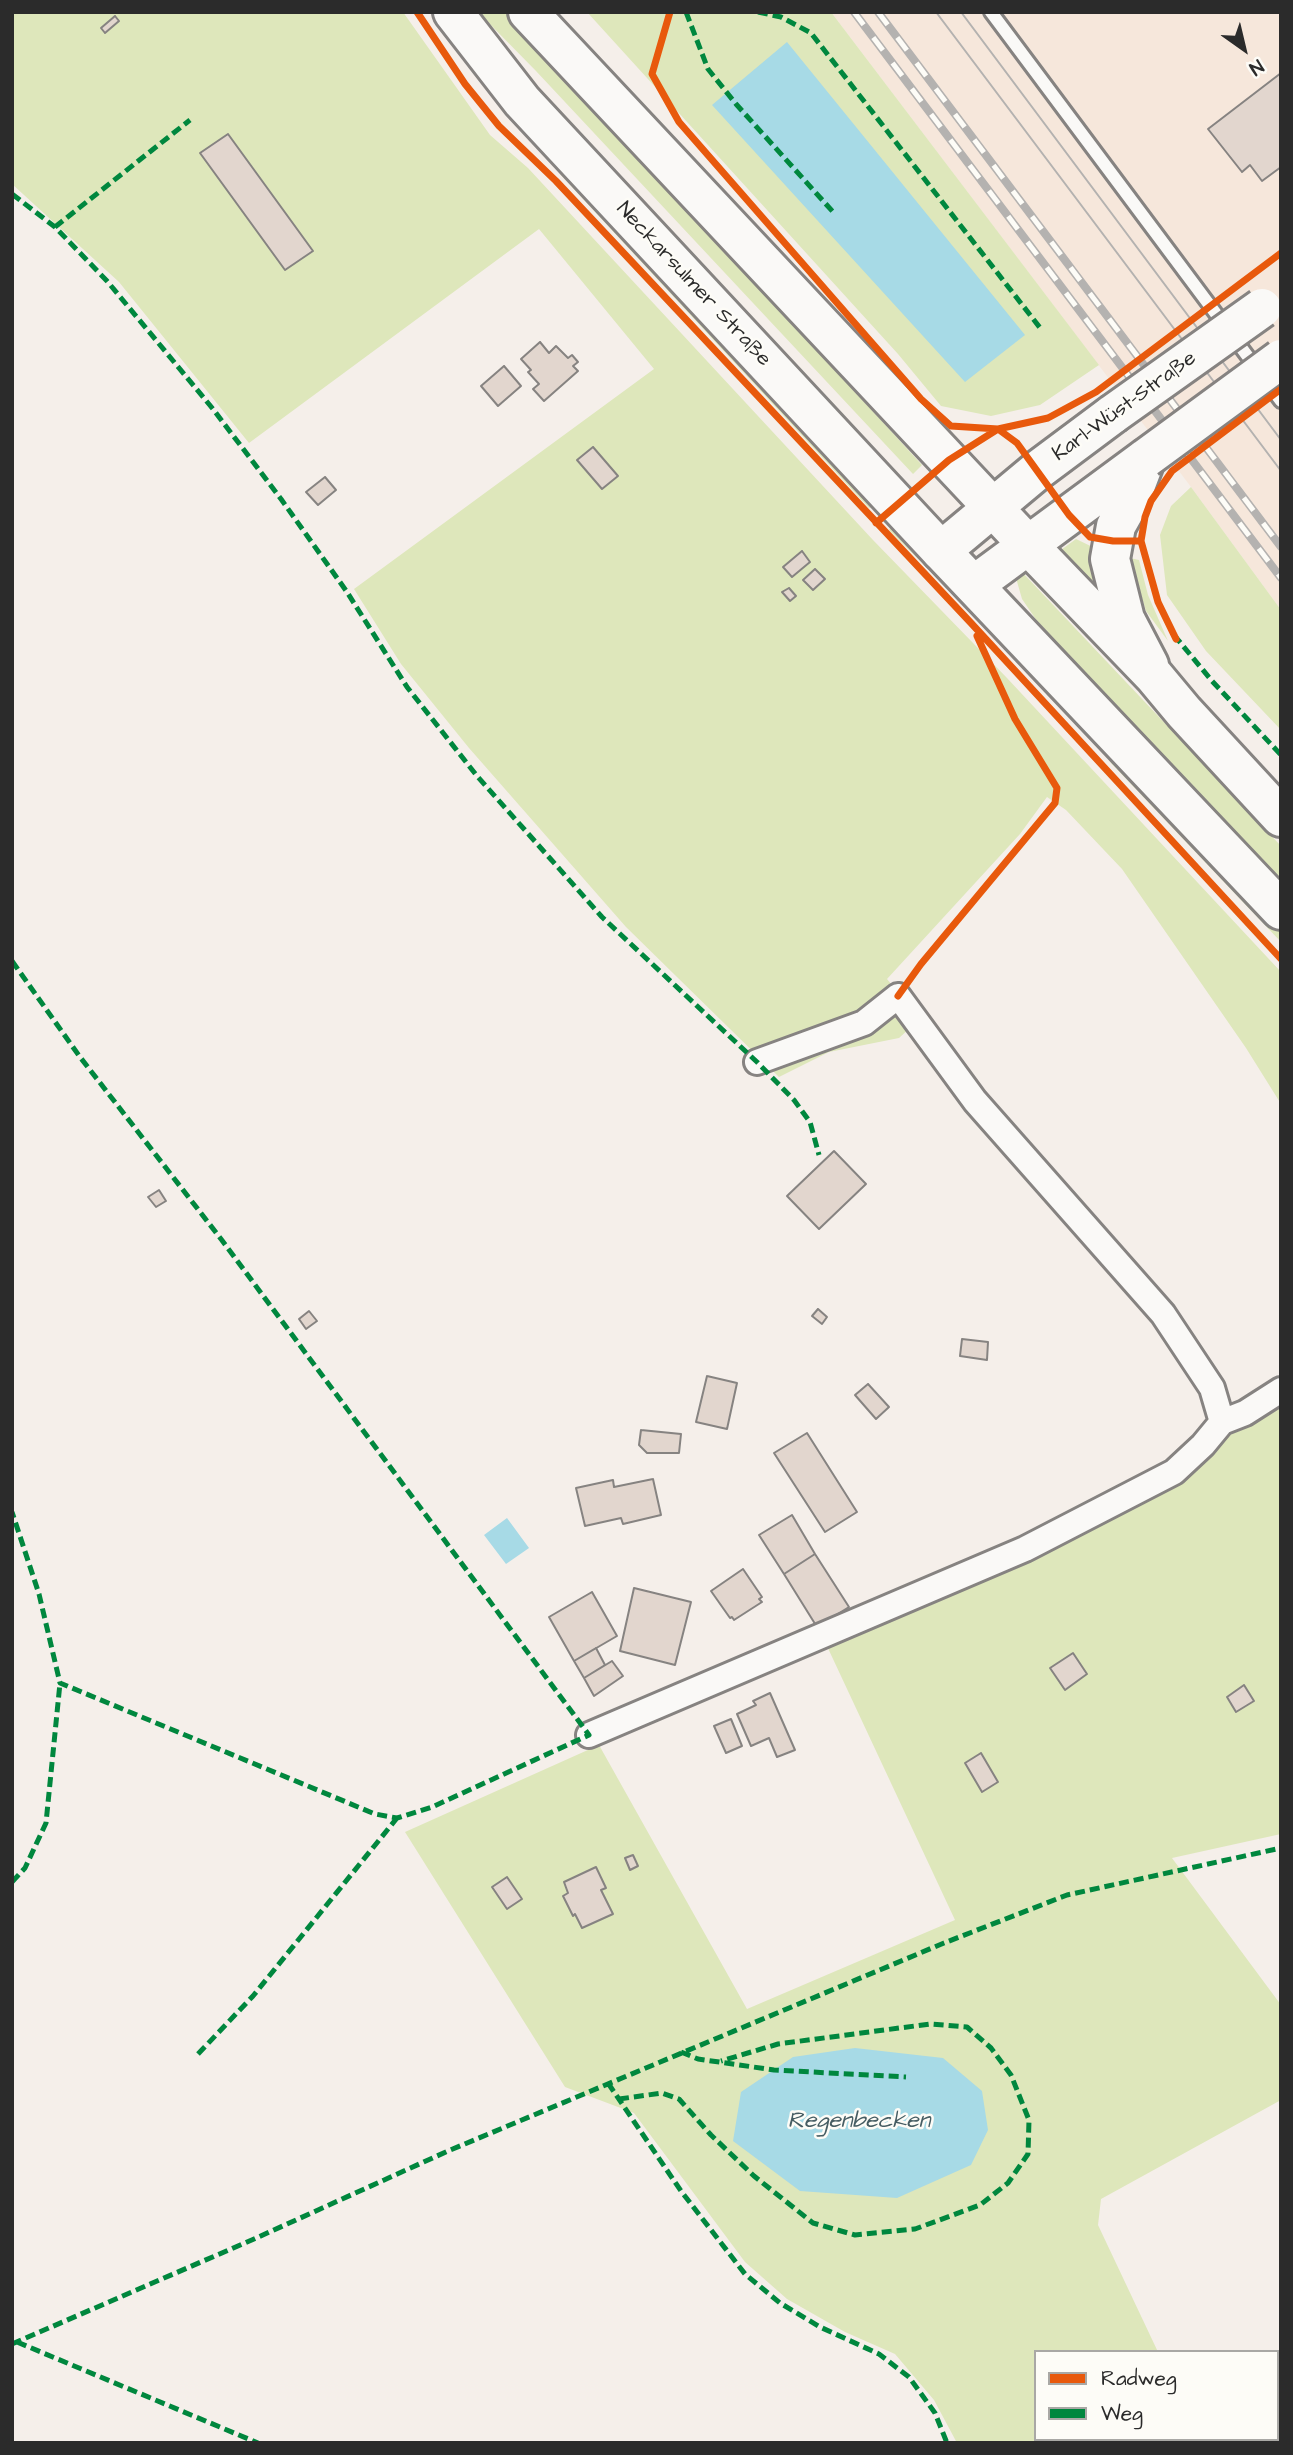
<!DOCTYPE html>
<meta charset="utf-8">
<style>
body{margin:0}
#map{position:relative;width:1293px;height:2455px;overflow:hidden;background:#f5efea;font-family:"Architects Daughter",sans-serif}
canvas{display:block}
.frame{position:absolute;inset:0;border:14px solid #2b2b2b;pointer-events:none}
.legend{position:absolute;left:1034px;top:2350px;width:245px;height:91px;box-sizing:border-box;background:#fdfcf7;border:2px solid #a9a8a5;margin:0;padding:9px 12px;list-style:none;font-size:21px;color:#2b2b2b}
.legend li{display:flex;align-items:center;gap:14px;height:35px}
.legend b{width:35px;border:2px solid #a9a8a5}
.north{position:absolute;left:1209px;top:14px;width:70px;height:70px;-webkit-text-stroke:5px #fdfcf7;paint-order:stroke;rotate:146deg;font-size:19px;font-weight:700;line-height:28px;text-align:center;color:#2b2b2b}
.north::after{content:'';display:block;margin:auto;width:24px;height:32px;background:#2b2b2b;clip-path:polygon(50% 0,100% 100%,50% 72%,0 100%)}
</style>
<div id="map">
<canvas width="1293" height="2455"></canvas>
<div class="frame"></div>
<ul class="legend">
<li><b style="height:9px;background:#e8590c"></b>Radweg</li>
<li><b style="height:9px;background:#00873e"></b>Weg</li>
</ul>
<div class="north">N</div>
</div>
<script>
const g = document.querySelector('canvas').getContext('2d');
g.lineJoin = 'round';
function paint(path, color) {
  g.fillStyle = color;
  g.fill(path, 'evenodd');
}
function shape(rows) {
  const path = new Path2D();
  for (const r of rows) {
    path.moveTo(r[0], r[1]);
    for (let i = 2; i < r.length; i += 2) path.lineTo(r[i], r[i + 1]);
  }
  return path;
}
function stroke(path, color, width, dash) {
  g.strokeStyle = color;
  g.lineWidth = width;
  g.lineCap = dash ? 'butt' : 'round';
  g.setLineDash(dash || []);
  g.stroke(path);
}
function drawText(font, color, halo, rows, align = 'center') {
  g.font = font + ' "Architects Daughter",sans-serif';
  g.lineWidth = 5;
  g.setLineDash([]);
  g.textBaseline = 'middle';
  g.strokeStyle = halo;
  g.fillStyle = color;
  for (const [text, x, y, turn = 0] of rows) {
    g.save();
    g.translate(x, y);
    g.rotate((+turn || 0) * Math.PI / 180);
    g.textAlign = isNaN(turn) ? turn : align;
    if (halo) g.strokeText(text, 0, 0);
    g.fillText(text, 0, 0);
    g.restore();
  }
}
const built = shape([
 [831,12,1281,12,1281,610,1191,487]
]);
const green = shape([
 [12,12,403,12,490,135,528,168,873,540,1007,678,1281,972,1281,1104,1246,1048,1122,869,1066,810,1047,797,1020,834,887,979,920,1019,899,1038,829,1052,779,1077,626,927,469,748,401,664,354,589,654,369,539,229,249,443,119,282,12,184],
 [478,12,507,12,922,465,913,474,536,71],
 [587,12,831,12,1099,365,1040,405,991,416,941,406,898,354],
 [560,174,587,194,876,506,869,508],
 [1191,487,1281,610,1281,730,1206,651,1167,595,1160,535,1171,506],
 [893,523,956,592,954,595,889,530],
 [1076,539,1103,552,1113,608,1060,554,1061,550],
 [1130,558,1139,560,1148,595,1168,641,1146,611],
 [1022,572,1281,846,1281,880,1037,621,1022,599,1016,578],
 [1109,754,1267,914,1281,930,1281,942,1111,763,1107,757],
 [1281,1400,1281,1834,1172,1858,1281,2005,1281,2100,1101,2199,1098,2225,1158,2352,1036,2352,1036,2439,1199,2439,1200,2443,957,2443,934,2400,895,2354,845,2332,787,2299,745,2262,634,2113,565,2087,405,1832,599,1745,747,2009,955,1920,826,1644,1223,1440]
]);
const water = shape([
 [787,42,1025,335,965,382,712,105],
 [507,1518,529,1548,506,1564,484,1535],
 [855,2048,943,2058,982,2091,988,2130,971,2165,897,2198,800,2191,733,2141,741,2092,793,2057]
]);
const building = shape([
 [115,16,119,21,105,33,101,28,115,16],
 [1281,73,1281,167,1262,181,1250,165,1242,172,1208,129,1281,73],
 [228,134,313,251,285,270,200,153,228,134],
 [540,342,549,353,556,346,568,358,572,355,578,362,573,366,578,371,544,401,533,389,539,384,528,372,531,370,521,359,540,342],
 [504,366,521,386,498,406,481,386,504,366],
 [593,447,618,476,602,489,577,460,593,447],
 [325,477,336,490,318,505,306,492,325,477],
 [802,551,810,562,792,577,783,567,802,551],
 [815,569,825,579,813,590,803,580,815,569],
 [789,588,796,596,790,601,782,592,789,588],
 [834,1151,866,1184,819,1229,787,1196,834,1151],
 [159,1190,166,1201,156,1207,148,1197,159,1190],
 [818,1309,827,1317,822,1324,812,1316,818,1309],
 [309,1311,317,1321,306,1329,299,1319,309,1311],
 [962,1339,988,1342,987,1360,960,1356,962,1339],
 [707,1376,737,1383,727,1429,696,1422,707,1376],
 [868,1384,889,1407,876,1419,855,1395,868,1384],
 [641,1430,681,1434,679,1453,647,1453,639,1445,641,1430],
 [807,1433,857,1512,825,1532,774,1453,807,1433],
 [653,1479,661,1515,623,1524,621,1518,585,1526,576,1488,613,1480,614,1487,653,1479],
 [792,1515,815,1554,784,1574,759,1535,792,1515],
 [815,1554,849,1607,817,1627,784,1574,815,1554],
 [743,1569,762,1597,759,1599,762,1602,734,1620,732,1617,730,1618,711,1591,743,1569],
 [634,1588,691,1602,675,1665,620,1651,634,1588],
 [592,1592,617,1636,574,1661,549,1617,592,1592],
 [596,1648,605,1665,584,1678,574,1661,596,1648],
 [1073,1653,1087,1674,1065,1690,1050,1668,1073,1653],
 [612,1661,623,1676,594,1696,584,1678,612,1661],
 [1244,1685,1254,1701,1236,1712,1227,1697,1244,1685],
 [770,1693,795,1750,777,1757,769,1738,751,1746,737,1714,756,1705,753,1701,770,1693],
 [731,1719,742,1746,726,1753,714,1726,731,1719],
 [981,1753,998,1782,982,1792,965,1763,981,1753],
 [633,1855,638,1866,630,1870,625,1858,633,1855],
 [596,1867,606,1888,601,1890,613,1914,582,1928,575,1914,573,1916,563,1896,568,1893,564,1882,596,1867],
 [507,1877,522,1899,507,1909,492,1887,507,1877]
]);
const service = shape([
 [991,12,1281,401]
]);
const minor = shape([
 [757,1062,864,1023,898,996,975,1101,1163,1314,1212,1388,1222,1422,1245,1413,1281,1390],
 [589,1735,1025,1549,1174,1472,1203,1445,1222,1422]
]);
const primary = shape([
 [453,12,522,101,941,551,1038,470,1113,414],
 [528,12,1028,545],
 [1146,458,1129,503,1116,526,1110,559,1125,619,1149,665],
 [974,585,1146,458]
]);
const trunk = shape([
 [1028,545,1154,676,1184,712,1281,817],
 [941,551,1281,910]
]);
const tram = shape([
 [936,12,1281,471],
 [961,12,1281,440]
]);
const rail = shape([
 [854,12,1281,578],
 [878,12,1281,547]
]);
const primaryBridge = shape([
 [1113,414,1262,308],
 [1146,458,1281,359]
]);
const quiet = shape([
 [686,12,708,69,736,104,834,213],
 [758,12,781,17,811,33,1041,329],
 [12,194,55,227,107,281,213,409,281,499,347,592,407,687,477,776,602,917,757,1062,794,1100,810,1122,819,1155],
 [55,227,190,120],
 [1174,635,1212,681,1281,755],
 [12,961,80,1057,221,1239,589,1735,432,1807,397,1818,375,1814,60,1683,39,1594,12,1512],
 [12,1882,25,1868,46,1823,60,1683],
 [681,2052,698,2059,774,2070,906,2077],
 [198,2054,253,1996,397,1818],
 [608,2083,681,2191,745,2274,780,2303,820,2327,879,2354,909,2377,935,2413,947,2443],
 [619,2099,662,2093,679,2099,711,2135,754,2176,813,2223,855,2235,915,2229,980,2205,1008,2183,1028,2154,1029,2120,1011,2075,991,2048,967,2027,930,2024,778,2044,721,2061],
 [17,2342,258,2443],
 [12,2344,254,2239,448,2151,944,1943,1067,1895,1281,1848]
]);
const cycleway = shape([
 [417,12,465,84,499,126,556,181,971,623,1281,959],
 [670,12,652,74,679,122,921,399,951,426,998,429,1017,443,1069,515,1090,537,1113,541,1141,541,1158,602,1176,639],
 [876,523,949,460,998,429,1048,418,1096,392,1281,253],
 [1141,541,1145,517,1151,501,1172,471,1281,389],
 [898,996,921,964,1055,803,1057,788,1015,719,977,636]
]);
const streetNames = [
 ["Neckarsulmer Straße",693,285,47],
 ["Karl-Wüst-Straße",1125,407,-36]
];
const waterNames = [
 ["Regenbecken",859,2122]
];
paint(built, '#f6e7db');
paint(green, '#dee7bb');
paint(water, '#a7dae6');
paint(building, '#e2d6ce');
stroke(building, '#868381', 2);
stroke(service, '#868381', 18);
stroke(minor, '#868381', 30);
stroke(primary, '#868381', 44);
stroke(trunk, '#868381', 44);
stroke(service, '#faf9f7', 12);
stroke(minor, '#faf9f7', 24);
stroke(primary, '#faf9f7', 38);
stroke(trunk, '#faf9f7', 38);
stroke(tram, '#b4b2b0', 2);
stroke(rail, '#b4b2b0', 8);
stroke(rail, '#fdfcf7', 5, [16]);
stroke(primaryBridge, '#868381', 44, []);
stroke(primaryBridge, '#faf9f7', 38);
stroke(quiet, '#00873e', 5, [10, 5]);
stroke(cycleway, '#e8590c', 7);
drawText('21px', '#2b2b2b', '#fdfcf7', streetNames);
drawText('italic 23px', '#465d63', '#fdfcf7', waterNames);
</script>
